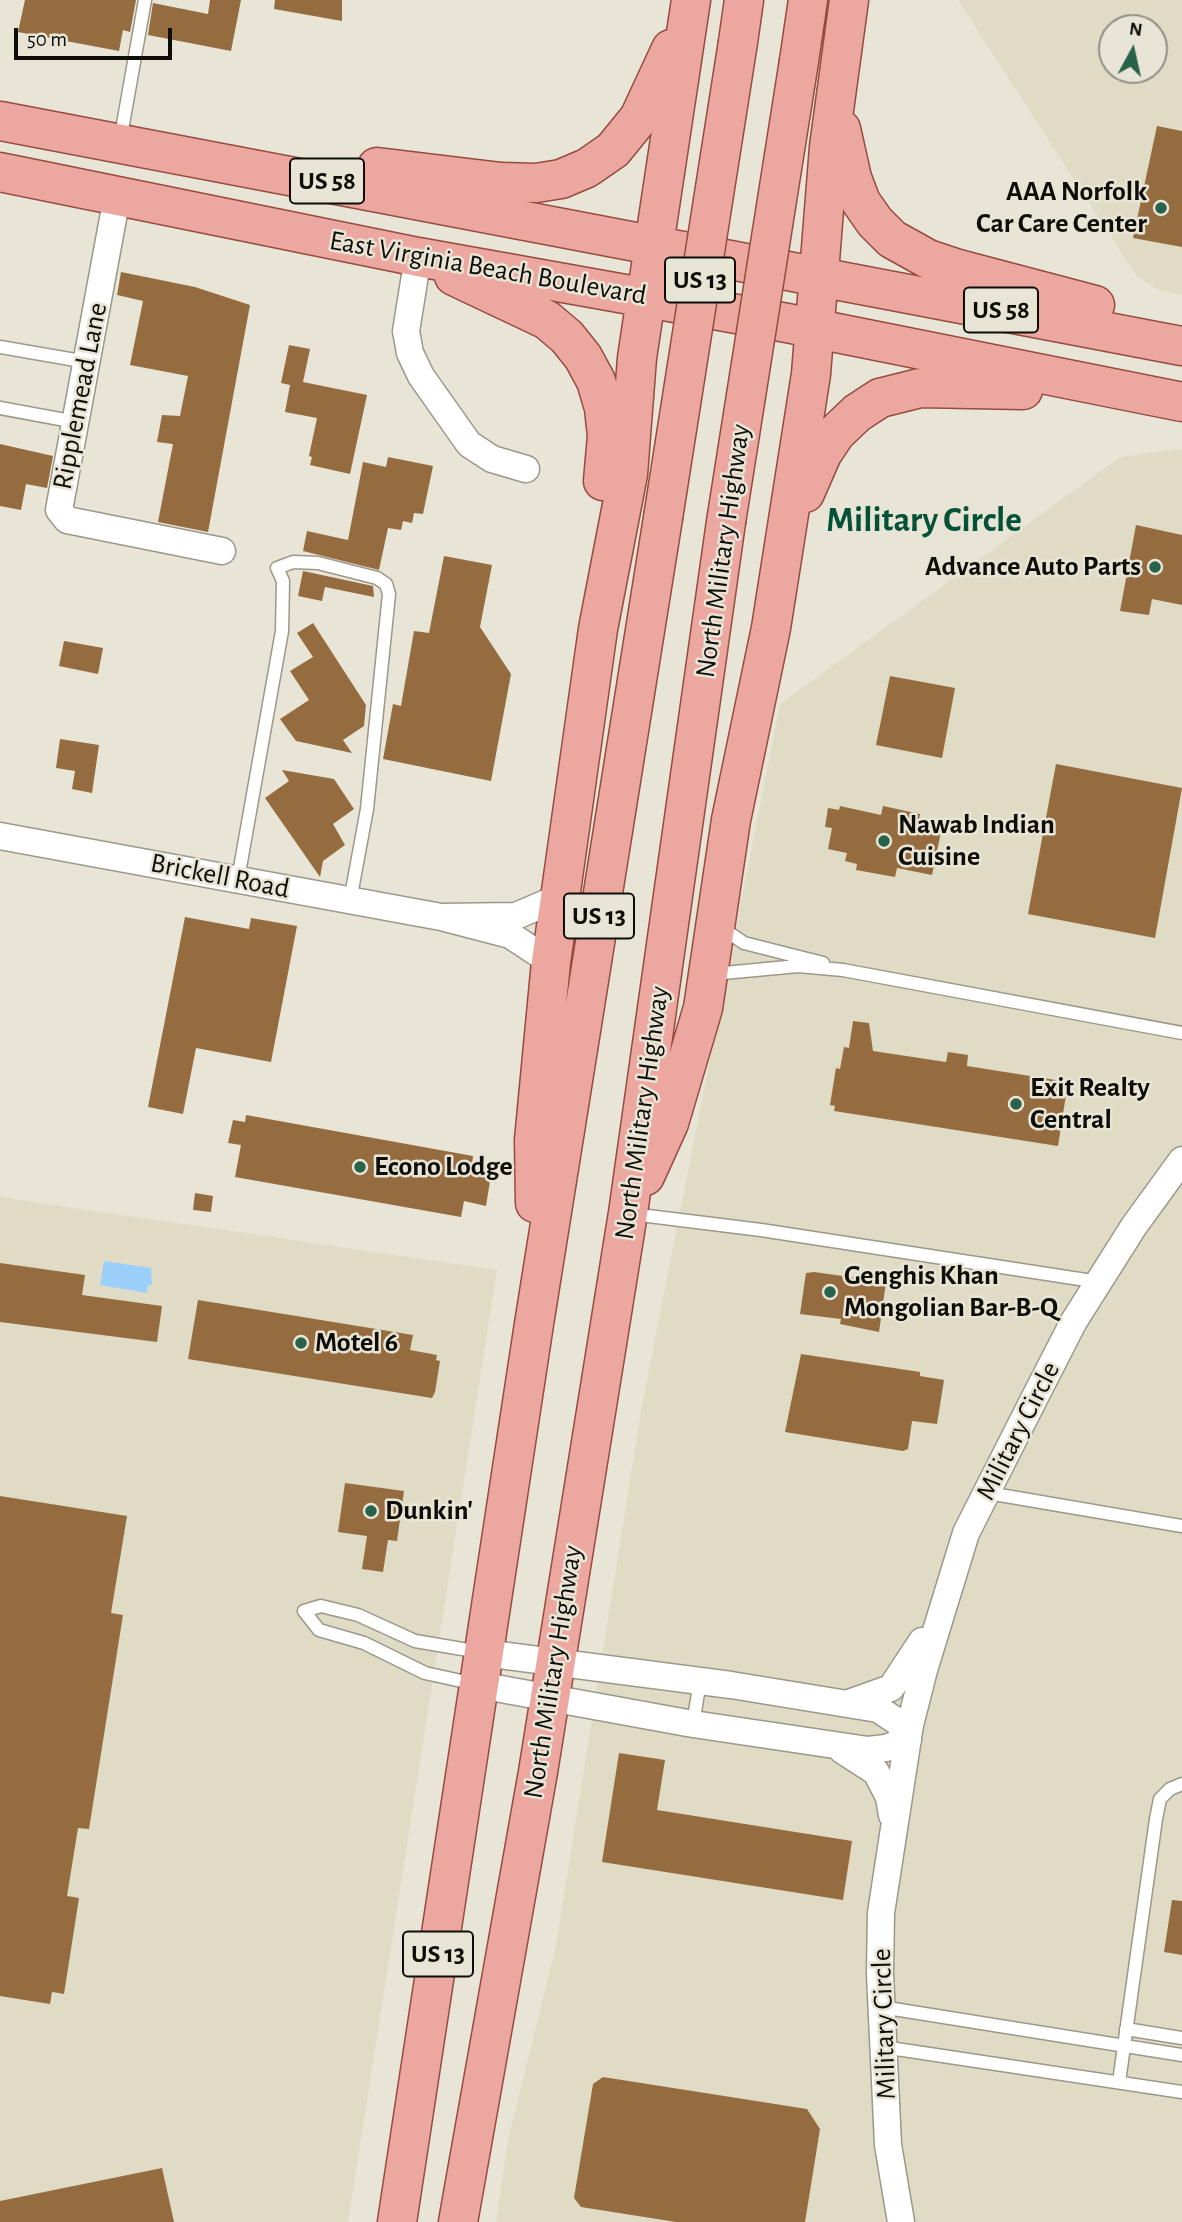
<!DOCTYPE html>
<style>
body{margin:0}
#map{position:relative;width:1182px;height:2222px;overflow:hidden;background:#e8e5d6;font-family:"Alegreya Sans",sans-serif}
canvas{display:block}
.north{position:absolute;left:1098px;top:14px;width:70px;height:70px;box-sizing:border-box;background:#e8e5d6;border:2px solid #918f84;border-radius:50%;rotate:8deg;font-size:19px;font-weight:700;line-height:28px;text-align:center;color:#0e0d08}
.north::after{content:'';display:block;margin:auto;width:24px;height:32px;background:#29624a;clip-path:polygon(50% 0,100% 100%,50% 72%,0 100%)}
.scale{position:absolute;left:14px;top:28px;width:158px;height:32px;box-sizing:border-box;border:4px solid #0e0d08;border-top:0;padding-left:9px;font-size:21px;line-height:24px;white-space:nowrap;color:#0e0d08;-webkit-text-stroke:5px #e8e5d6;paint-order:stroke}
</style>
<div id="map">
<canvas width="1182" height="2222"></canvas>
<div class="north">N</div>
<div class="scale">50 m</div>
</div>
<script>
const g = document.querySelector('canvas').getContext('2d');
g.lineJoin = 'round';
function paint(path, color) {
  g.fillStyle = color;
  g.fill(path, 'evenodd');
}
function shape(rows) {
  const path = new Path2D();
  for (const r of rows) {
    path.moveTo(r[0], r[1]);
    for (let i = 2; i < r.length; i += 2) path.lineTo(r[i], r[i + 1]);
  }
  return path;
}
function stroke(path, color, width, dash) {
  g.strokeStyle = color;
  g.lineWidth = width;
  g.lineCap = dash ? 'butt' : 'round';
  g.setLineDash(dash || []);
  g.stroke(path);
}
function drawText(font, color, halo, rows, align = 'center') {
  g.font = font + ' "Alegreya Sans",sans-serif';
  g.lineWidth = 5;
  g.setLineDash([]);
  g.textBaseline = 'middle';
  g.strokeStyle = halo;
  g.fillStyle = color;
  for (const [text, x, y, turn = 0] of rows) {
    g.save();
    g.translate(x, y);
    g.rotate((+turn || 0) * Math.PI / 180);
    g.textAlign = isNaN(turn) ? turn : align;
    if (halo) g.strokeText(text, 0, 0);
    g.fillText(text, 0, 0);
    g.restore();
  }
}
const built = shape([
 [958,0,1182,0,1182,295,1161,291,1137,277],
 [1112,28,1154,28,1154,70,1112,70],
 [1176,449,1182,450,1182,2222,496,2222,508,2140,556,1945,642,1405,780,704,1120,457],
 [0,1197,497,1270,348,2222,0,2222]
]);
const water = shape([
 [104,1261,151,1268,152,1285,148,1285,147,1293,100,1285]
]);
const building = shape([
 [25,0,136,0,130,32,123,30,119,51,18,32],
 [210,0,241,0,231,51,148,35,153,3,208,14],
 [275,0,342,0,342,21,274,9],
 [1157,126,1182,131,1182,247,1133,238],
 [121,272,195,287,250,305,208,532,158,522,173,444,157,442,162,415,180,416,188,376,130,365,143,301,117,295],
 [289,345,310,349,303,382,367,395,350,474,310,465,312,457,309,456,317,418,285,412,290,385,281,383],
 [0,444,53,456,47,488,26,484,21,510,0,506],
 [388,457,433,466,423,514,414,513,412,523,403,521,401,530,388,528,379,570,303,551,307,531,348,540,363,462,386,467],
 [1136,525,1182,535,1182,605,1152,599,1149,615,1120,611],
 [444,556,492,565,480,627,511,674,491,781,383,759,393,704,401,706,414,631,429,633],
 [303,571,373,586,374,597,325,587,322,601,298,596],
 [313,623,366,705,364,726,343,740,352,753,296,741,280,719,309,700,290,671,313,657,297,633],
 [64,641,103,648,98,674,59,666],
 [890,676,955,688,942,758,876,745],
 [60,739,99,745,92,793,72,789,75,771,56,768],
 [1056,764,1182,788,1155,938,1028,914],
 [282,770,334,779,354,809,333,824,345,845,323,861,320,877,265,798,289,781],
 [840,806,881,815,883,806,920,814,918,827,941,832,932,875,897,868,895,877,856,870,857,864,845,861,847,853,828,849,832,828,825,827,828,808,839,810],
 [185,917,249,929,251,918,297,926,271,1062,196,1048,183,1114,148,1107],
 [853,1021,869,1023,873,1051,946,1062,948,1052,968,1055,967,1066,1068,1082,1058,1146,834,1111,835,1106,830,1105,836,1068,840,1069,844,1047,849,1048],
 [246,1115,473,1156,472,1165,492,1169,486,1206,464,1201,461,1217,235,1177,241,1145,228,1143,233,1120,245,1122],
 [195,1193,213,1196,211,1212,193,1210],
 [0,1263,85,1275,82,1295,162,1306,157,1342,0,1322],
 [814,1272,886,1282,879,1332,840,1324,841,1319,800,1314,806,1273],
 [198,1300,413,1335,410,1350,437,1355,436,1360,440,1361,435,1392,432,1398,188,1359],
 [801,1354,920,1372,920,1376,944,1380,937,1424,912,1421,908,1449,903,1451,785,1432],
 [345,1483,404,1491,397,1541,388,1540,383,1572,362,1569,367,1536,338,1532],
 [0,1496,127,1516,111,1613,123,1615,89,1829,78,1828,67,1896,79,1898,64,1994,52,1992,50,2004,0,1996],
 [619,1753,665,1760,657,1810,852,1841,843,1900,602,1862],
 [1172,1900,1182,1901,1182,1955,1164,1952],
 [603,2077,807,2109,820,2129,805,2222,676,2222,581,2207,574,2198,593,2084],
 [162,2168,174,2222,0,2222,0,2201]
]);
const lane = shape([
 [120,141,145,0],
 [0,347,87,362],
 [0,408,76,422],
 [238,879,282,631,283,581,277,568,293,562,318,563,377,578,386,584,389,594,367,809,350,901],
 [719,926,744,943,823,963],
 [713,974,798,966,843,970,1182,1033],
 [632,1214,761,1230,1099,1282],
 [988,1493,1182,1526],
 [475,1684,425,1673,364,1643,319,1630,304,1611,321,1606,358,1615,415,1641,480,1652],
 [693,1724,700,1681],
 [881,2007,1182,2055],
 [1126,2029,1182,2038],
 [883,2047,1182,2092],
 [1119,2082,1156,1819,1160,1799,1170,1789,1182,1784]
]);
const street = shape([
 [117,197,59,510,67,520,222,551],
 [418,257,406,331,410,353,421,376,469,444,492,459,526,469],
 [0,836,441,917],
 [551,962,510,935,441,917,516,916,560,897],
 [479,1685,693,1724,868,1750,886,1748,908,1740,898,1722,878,1709,731,1685,484,1653],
 [849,1703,891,1688,922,1641],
 [842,1750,876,1772,889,1797,892,1815],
 [901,2222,888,2145,880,1974,881,1913,910,1725,924,1670,966,1533,1035,1397,1074,1321,1134,1226,1182,1160]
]);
const primary = shape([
 [738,42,744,0],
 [799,61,808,0],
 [0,121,1182,346],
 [841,129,852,178,861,202,875,222,892,239,928,259,955,268,1095,305],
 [377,167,501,182,536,183,561,179,587,168,613,150,639,118,671,49],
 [0,172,418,257,787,323,1182,402],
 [454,276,547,320,567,337,583,357,596,381,604,408,607,436,603,481],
 [805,493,822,454,836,433,857,413,880,398,920,388,1023,390],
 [645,1176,669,1123,703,1008,731,820,771,628,811,374,829,147,849,0],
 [535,1203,534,1140,551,962,598,629,628,474,637,358,691,0],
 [397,2222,534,1324,663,518],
 [458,2222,538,1772,628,1213,726,522]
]);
const primaryBridge = shape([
 [663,518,738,42],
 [726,522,799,61]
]);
const markers = [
 [1161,208,7,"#29624a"],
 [1155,567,7,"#29624a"],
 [884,841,7,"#29624a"],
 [1016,1104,7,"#29624a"],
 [360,1167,7,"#29624a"],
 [830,1292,7,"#29624a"],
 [301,1343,7,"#29624a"],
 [371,1511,7,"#29624a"]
];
const shields = [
 [327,181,74],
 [700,280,70],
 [1001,310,74],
 [599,916,70],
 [438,1954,70]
];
const shieldNames = [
 ["US 58",327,181],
 ["US 13",700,280],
 ["US 58",1001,310],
 ["US 13",599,916],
 ["US 13",438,1954]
];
const poiNames = [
 ["AAA Norfolk",1147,192,"right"],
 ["Car Care Center",1147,224,"right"],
 ["Advance Auto Parts",1141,567,"right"],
 ["Nawab Indian",898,825],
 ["Cuisine",898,857],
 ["Exit Realty",1030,1088],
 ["Central",1030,1120],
 ["Econo Lodge",374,1167],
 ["Genghis Khan",844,1276],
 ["Mongolian Bar-B-Q",844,1308],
 ["Motel 6",315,1343],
 ["Dunkin'",385,1511]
];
const streetNames = [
 ["East Virginia Beach Boulevard",488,268,10],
 ["Ripplemead Lane",80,396,-79],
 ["North Military Highway",723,551,-82],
 ["Brickell Road",220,876,11],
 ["North Military Highway",642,1113,-82],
 ["Military Circle",1018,1431,-63],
 ["North Military Highway",553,1672,-81],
 ["Military Circle",884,2024,-92]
];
const districtNames = [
 ["Military Circle",924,520]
];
paint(built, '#dfdbc4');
paint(water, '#9cd0fa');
paint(building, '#956c3f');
stroke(lane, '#9b988a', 15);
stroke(street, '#9b988a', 29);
stroke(primary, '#964b41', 41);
stroke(lane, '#fff', 12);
stroke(street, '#fff', 26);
stroke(primary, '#eca7a0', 38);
stroke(primaryBridge, '#964b41', 41, []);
stroke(primaryBridge, '#eca7a0', 38);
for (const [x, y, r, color] of markers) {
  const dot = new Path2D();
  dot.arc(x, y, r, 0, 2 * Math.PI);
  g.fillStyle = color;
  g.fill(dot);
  stroke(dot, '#e8e5d6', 2.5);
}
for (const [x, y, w] of shields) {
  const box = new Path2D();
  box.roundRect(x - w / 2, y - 22.5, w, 45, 5);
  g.fillStyle = '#e8e5d6';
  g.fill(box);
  stroke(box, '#0e0d08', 2);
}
drawText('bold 26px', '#0e0d08', null, shieldNames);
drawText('bold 28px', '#0e0d08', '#e8e5d6', poiNames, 'left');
drawText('28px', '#0e0d08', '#e8e5d6', streetNames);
drawText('bold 35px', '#055138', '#e8e5d6', districtNames);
</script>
